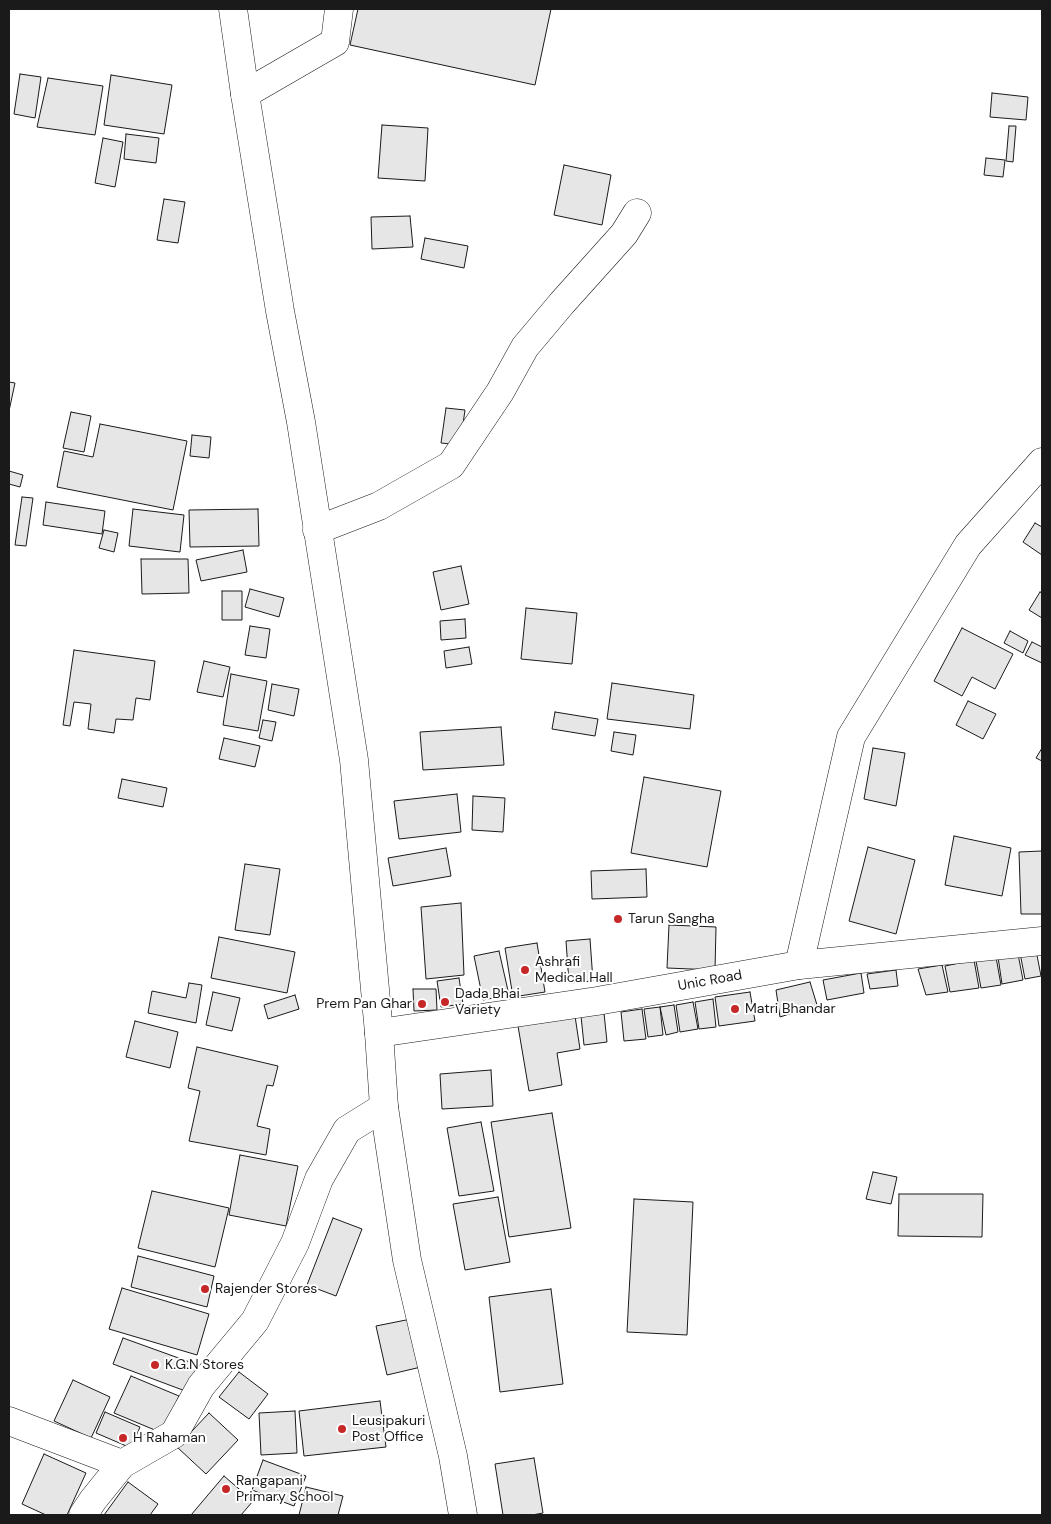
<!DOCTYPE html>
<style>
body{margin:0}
#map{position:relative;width:1051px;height:1524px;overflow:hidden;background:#fff;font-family:"DM Sans",sans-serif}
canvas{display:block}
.frame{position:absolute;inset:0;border:10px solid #1a1a1a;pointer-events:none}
</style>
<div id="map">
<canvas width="1051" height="1524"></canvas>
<div class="frame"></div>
</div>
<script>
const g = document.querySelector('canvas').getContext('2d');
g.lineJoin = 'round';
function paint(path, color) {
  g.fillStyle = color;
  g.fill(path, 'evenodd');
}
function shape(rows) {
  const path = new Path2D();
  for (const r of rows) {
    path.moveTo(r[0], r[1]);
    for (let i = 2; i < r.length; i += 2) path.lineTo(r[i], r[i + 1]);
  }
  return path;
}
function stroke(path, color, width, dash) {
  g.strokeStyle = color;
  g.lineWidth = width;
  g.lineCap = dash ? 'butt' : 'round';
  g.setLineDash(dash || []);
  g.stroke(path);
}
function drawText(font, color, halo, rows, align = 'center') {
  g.font = font + ' "DM Sans",sans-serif';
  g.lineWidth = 4;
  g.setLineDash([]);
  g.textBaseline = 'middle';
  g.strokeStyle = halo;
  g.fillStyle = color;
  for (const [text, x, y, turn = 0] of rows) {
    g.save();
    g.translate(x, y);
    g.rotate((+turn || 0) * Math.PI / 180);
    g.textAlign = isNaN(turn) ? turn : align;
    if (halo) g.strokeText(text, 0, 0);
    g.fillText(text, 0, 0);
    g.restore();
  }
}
const building = shape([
 [358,9,551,9,535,85,350,45,358,9],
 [20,74,41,77,35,118,14,114,20,74],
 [111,75,172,85,164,134,104,125,111,75],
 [48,78,103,86,95,135,37,127,48,78],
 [992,93,1028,97,1026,120,990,117,992,93],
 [382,125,428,128,425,181,378,178,382,125],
 [1009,126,1016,126,1013,162,1006,161,1009,126],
 [126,134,159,138,156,163,124,159,126,134],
 [103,138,123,142,115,187,95,183,103,138],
 [986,158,1005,160,1003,177,984,175,986,158],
 [564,165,611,175,602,225,554,215,564,165],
 [164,199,185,202,178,243,157,240,164,199],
 [410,216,413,247,372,249,371,217,410,216],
 [425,238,468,246,464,268,421,259,425,238],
 [9,382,15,383,9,411,9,382],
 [446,408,465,410,460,445,441,443,446,408],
 [71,412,91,416,84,452,63,448,71,412],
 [100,424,187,441,173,510,57,487,64,451,93,457,100,424],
 [192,435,211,437,209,458,190,456,192,435],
 [9,471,23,475,20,487,9,484,9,471],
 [22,497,33,498,26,546,15,545,22,497],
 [46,502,105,511,102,534,43,525,46,502],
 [133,509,184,515,180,552,129,546,133,509],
 [258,509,259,546,190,547,189,510,258,509],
 [1035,523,1042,527,1042,555,1023,542,1035,523],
 [104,530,118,533,114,552,99,548,104,530],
 [243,550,247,572,201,581,196,560,243,550],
 [141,559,188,559,189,593,142,594,141,559],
 [461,566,469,604,441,610,433,572,461,566],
 [250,589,284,598,279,617,245,607,250,589],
 [222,591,242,591,242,620,222,620,222,591],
 [1040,592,1042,593,1042,618,1029,610,1040,592],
 [526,608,577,613,572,664,521,659,526,608],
 [465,619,466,638,441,640,440,621,465,619],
 [250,626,270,629,266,658,245,655,250,626],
 [962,628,1013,654,995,689,972,677,962,696,934,681,962,628],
 [1010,631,1028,641,1023,653,1004,643,1010,631],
 [1032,642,1042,647,1042,663,1025,655,1032,642],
 [469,647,472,664,446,668,444,651,469,647],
 [74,650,155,661,150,700,136,698,133,720,116,719,114,733,88,729,91,704,74,702,70,726,63,725,74,650],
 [204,661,230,667,223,697,197,692,204,661],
 [231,674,267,681,258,731,223,725,231,674],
 [612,683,694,695,690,729,607,719,612,683],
 [272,684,299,689,294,716,268,710,272,684],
 [968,701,996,714,983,739,956,725,968,701],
 [555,712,598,719,595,736,552,729,555,712],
 [263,720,276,722,272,741,259,738,263,720],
 [501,727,504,765,423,770,420,732,501,727],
 [614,732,636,735,633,755,611,751,614,732],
 [224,738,260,746,255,767,219,759,224,738],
 [873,748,905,753,896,806,864,799,873,748],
 [1042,748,1042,761,1036,758,1042,748],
 [644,777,721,791,707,867,631,853,644,777],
 [122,779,167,788,163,807,118,798,122,779],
 [457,794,461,832,399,839,394,801,457,794],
 [473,796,505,798,503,832,472,830,473,796],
 [954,836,1011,848,1002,896,945,885,954,836],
 [868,847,915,860,896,934,849,921,868,847],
 [446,848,451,876,393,886,388,858,446,848],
 [1042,851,1042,914,1021,914,1019,852,1042,851],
 [245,864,280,869,270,935,235,930,245,864],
 [646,869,647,897,592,899,591,871,646,869],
 [461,903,464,975,426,979,421,907,461,903],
 [669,925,716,927,715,970,667,968,669,925],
 [219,937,295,952,287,993,211,978,219,937],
 [590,939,593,981,569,983,566,941,590,939],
 [537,943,545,992,513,997,505,948,537,943],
 [1036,950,1041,976,1025,979,1020,953,1036,950],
 [499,951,509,995,483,1000,474,956,499,951],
 [1018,954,1023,980,1002,984,998,957,1018,954],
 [996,957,1001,985,981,988,976,961,996,957],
 [974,960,979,988,950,992,945,966,974,960],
 [942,965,948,992,926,995,918,969,942,965],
 [896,970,898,986,870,989,867,974,896,970],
 [861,973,864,993,827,1000,823,980,861,973],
 [459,978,463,1004,441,1007,437,981,459,978],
 [810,982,817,1005,780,1017,776,990,810,982],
 [189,983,202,985,196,1023,148,1013,152,991,186,998,189,983],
 [413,989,436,989,437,1010,414,1011,413,989],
 [213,992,240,998,232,1031,206,1025,213,992],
 [750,992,755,1021,719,1026,715,997,750,992],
 [295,995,299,1009,268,1019,264,1005,295,995],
 [713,999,716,1027,699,1029,695,1002,713,999],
 [693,1002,698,1029,680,1032,676,1005,693,1002],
 [674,1005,678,1032,666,1035,660,1007,674,1005],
 [660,1007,663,1035,648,1037,644,1009,660,1007],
 [642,1009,646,1039,624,1041,621,1012,642,1009],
 [604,1013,607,1042,584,1045,581,1016,604,1013],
 [575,1016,580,1049,557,1053,562,1085,529,1091,518,1026,575,1016],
 [135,1021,178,1032,170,1068,126,1057,135,1021],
 [197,1047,278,1066,273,1086,267,1085,257,1126,270,1129,266,1155,189,1141,200,1091,188,1088,197,1047],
 [491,1070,493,1106,442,1109,440,1074,491,1070],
 [552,1113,571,1228,509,1237,491,1122,552,1113],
 [481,1122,494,1191,459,1196,447,1128,481,1122],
 [240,1155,298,1166,286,1226,229,1215,240,1155],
 [873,1172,897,1177,891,1204,866,1199,873,1172],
 [152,1191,229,1208,215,1267,138,1248,152,1191],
 [899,1194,983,1194,982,1237,898,1236,899,1194],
 [498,1197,510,1262,465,1270,453,1204,498,1197],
 [634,1199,693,1202,687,1335,627,1332,634,1199],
 [333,1218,362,1229,336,1296,307,1285,333,1218],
 [138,1256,214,1276,207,1307,131,1287,138,1256],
 [122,1288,209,1314,197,1355,109,1329,122,1288],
 [551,1289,563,1384,500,1392,489,1297,551,1289],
 [411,1319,421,1367,387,1375,376,1326,411,1319],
 [123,1338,198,1365,188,1392,113,1364,123,1338],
 [239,1372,268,1394,249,1419,219,1397,239,1372],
 [131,1376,179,1396,162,1433,114,1413,131,1376],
 [73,1380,110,1397,91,1438,54,1421,73,1380],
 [380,1401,386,1447,304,1456,299,1411,380,1401],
 [295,1411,297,1453,261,1455,259,1413,295,1411],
 [105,1412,140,1427,131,1448,96,1433,105,1412],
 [209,1413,238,1440,206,1474,177,1447,209,1413],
 [44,1454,86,1473,67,1515,46,1515,22,1504,44,1454],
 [534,1458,543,1513,532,1515,503,1515,495,1464,534,1458],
 [263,1460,306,1476,294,1506,252,1490,263,1460],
 [224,1476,253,1501,241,1515,191,1515,224,1476],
 [128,1482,158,1504,150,1515,104,1515,128,1482],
 [306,1487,343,1496,338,1515,299,1515,306,1487]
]);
const street = shape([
 [245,94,335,42,339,9],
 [317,530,379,506,451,465,500,392,525,347,562,303,624,234,637,213],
 [799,965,851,737,968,545,1042,462]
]);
const secondary = shape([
 [379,1033,597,1001,799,965,1042,941],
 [9,1421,122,1464],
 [83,1515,93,1500,122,1464,174,1434,201,1386,255,1321,295,1243,319,1179,347,1130,384,1107]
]);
const primary = shape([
 [233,9,245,94,280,311,301,422,354,760,379,1033,384,1107,407,1260,453,1456,463,1515]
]);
const markers = [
 [618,919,5,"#c62828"],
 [525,970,5,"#c62828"],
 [445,1002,5,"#c62828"],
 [422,1004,5,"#c62828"],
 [735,1009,5,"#c62828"],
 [205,1289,5,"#c62828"],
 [155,1365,5,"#c62828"],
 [342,1429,5,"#c62828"],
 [123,1438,5,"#c62828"],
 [226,1489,5,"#c62828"]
];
const poiNames = [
 ["Tarun Sangha",628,919],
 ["Ashrafi",535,962],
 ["Medical Hall",535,978],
 ["Dada Bhai",455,994],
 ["Variety",455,1010],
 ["Prem Pan Ghar",412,1004,"right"],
 ["Matri Bhandar",745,1009],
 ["Rajender Stores",215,1289],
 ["K.G.N Stores",165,1365],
 ["Leusipakuri",352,1421],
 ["Post Office",352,1437],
 ["H Rahaman",133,1438],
 ["Rangapani",236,1481],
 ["Primary School",236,1497]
];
const streetNames = [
 ["Unic Road",710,981,-10]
];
paint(building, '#e6e6e6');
stroke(building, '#1a1a1a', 1);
stroke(street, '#1a1a1a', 29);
stroke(secondary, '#1a1a1a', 29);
stroke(primary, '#1a1a1a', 29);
stroke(street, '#fff', 28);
stroke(secondary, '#fff', 28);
stroke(primary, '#fff', 28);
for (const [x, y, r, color] of markers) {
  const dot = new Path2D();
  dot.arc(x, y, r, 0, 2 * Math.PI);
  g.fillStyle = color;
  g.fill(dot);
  stroke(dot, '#fff', 2);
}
drawText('14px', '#1a1a1a', '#fff', poiNames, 'left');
drawText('14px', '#1a1a1a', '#fff', streetNames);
</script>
